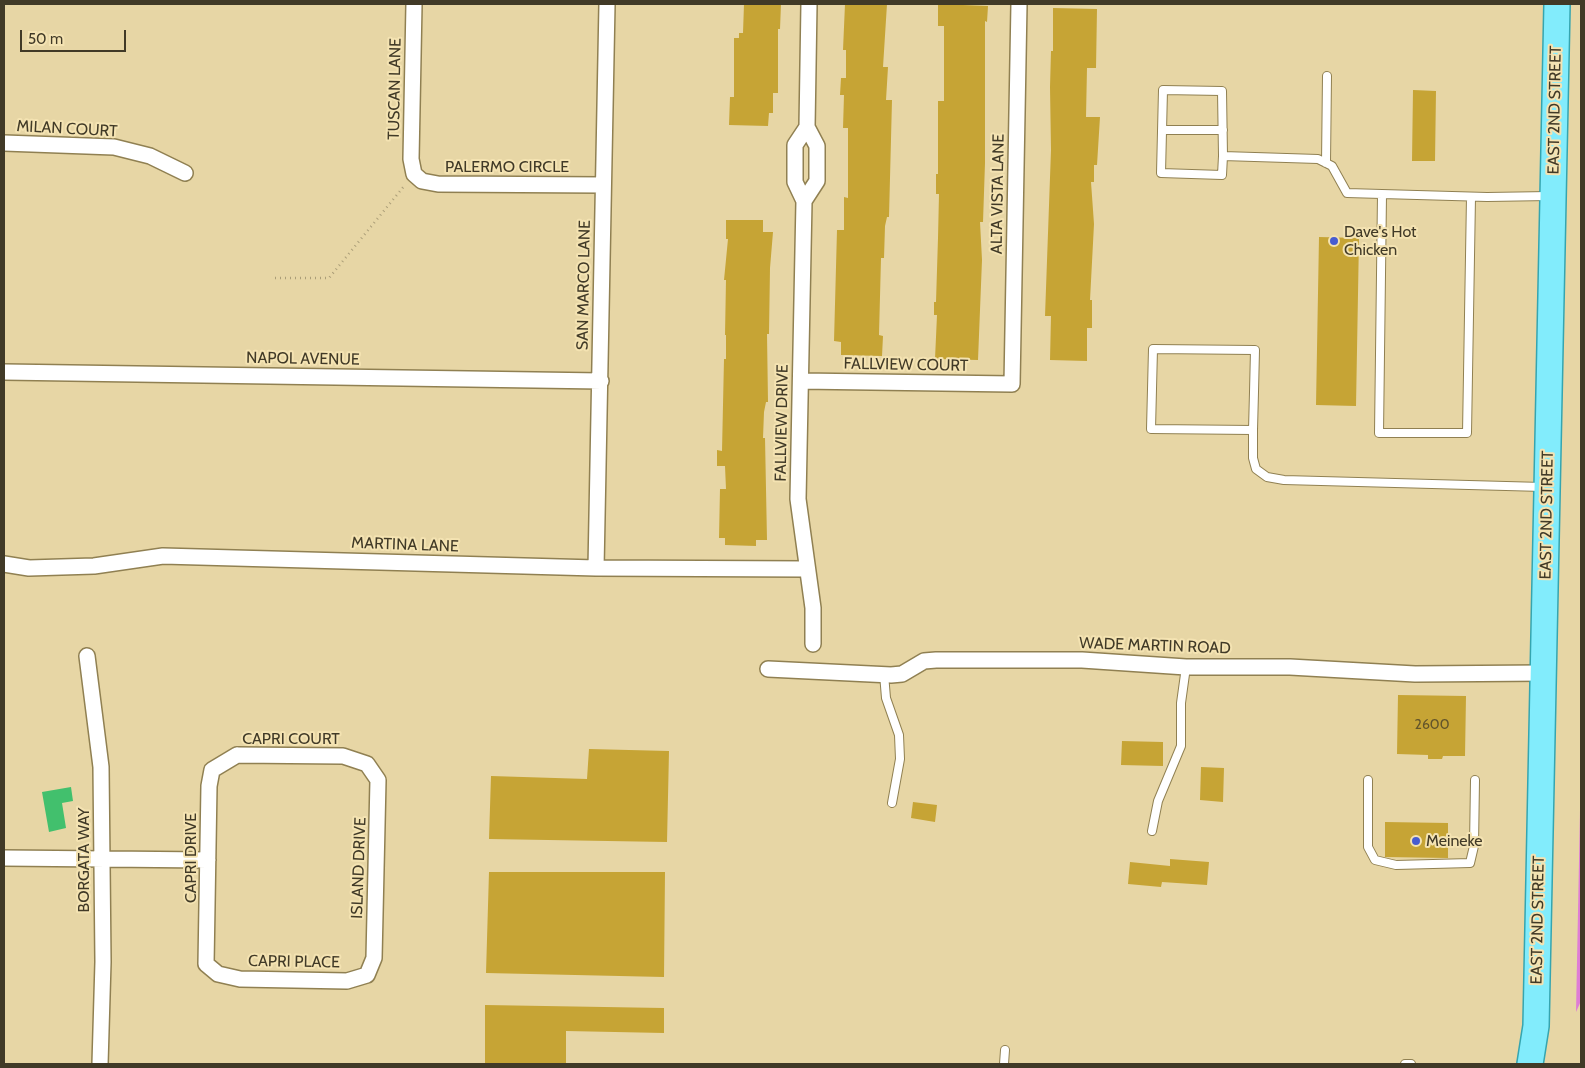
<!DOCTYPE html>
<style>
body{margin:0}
#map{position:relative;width:1585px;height:1068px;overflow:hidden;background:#e7d6a5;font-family:Cabin,sans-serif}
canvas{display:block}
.frame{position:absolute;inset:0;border:5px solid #413a27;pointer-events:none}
.scale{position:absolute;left:20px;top:30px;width:106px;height:22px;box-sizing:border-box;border:2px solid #413a27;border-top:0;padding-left:6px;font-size:15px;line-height:18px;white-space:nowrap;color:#413a27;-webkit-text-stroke:4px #f4e3b2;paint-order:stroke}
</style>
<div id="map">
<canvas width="1585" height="1068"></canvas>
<div class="frame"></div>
<div class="scale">50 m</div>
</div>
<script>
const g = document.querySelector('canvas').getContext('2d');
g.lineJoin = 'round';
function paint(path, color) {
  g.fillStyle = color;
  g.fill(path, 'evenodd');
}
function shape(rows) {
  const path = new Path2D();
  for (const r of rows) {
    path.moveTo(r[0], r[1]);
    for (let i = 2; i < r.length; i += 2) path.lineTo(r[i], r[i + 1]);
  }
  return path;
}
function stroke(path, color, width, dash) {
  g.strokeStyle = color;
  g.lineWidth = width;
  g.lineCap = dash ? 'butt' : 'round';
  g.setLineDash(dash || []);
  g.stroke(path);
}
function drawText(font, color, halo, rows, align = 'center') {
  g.font = font + ' Cabin,sans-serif';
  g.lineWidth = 4;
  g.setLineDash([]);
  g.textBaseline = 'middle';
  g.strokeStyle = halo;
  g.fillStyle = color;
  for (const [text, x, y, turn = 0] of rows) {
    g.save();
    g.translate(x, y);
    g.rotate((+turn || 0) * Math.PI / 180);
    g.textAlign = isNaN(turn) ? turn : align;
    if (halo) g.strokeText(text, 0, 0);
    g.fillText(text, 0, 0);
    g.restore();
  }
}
const forest = shape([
 [1581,760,1581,1001,1576,1012]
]);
const water = shape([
 [71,787,73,801,62,803,66,828,49,832,42,792]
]);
const building = shape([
 [744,4,781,4,780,29,778,29,778,93,773,93,773,113,769,113,768,126,729,125,730,97,734,97,734,38,739,38,739,33,743,33],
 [845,4,887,4,883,67,888,67,886,100,892,100,889,217,887,217,885,226,884,258,881,258,879,335,883,336,882,356,841,355,841,342,834,341,837,230,844,230,844,197,848,198,848,128,843,128,844,95,840,95,841,78,846,78,846,50,843,50],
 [938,4,988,6,987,22,985,21,985,163,983,222,980,222,982,260,978,360,935,359,937,315,934,315,934,302,936,302,938,238,939,194,936,194,936,174,938,174,938,101,944,101,944,26,938,26],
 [1053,8,1097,9,1096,68,1087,68,1086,117,1100,117,1097,165,1094,165,1094,182,1091,182,1094,224,1090,300,1092,300,1092,328,1087,328,1087,361,1050,360,1051,316,1045,316,1051,150,1050,87,1051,51,1053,51],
 [1413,90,1436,91,1435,161,1412,161],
 [726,220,763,220,763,232,773,232,770,268,769,334,767,334,768,402,766,402,764,412,763,438,765,438,767,540,756,540,756,546,725,545,725,538,719,538,720,489,726,489,725,466,717,466,717,450,722,451,724,359,726,359,726,335,725,335,726,280,724,280,728,239,726,239],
 [1319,237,1359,238,1356,406,1316,405],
 [1398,695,1466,696,1465,756,1443,756,1442,759,1428,759,1428,755,1397,754],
 [1122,741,1163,742,1163,766,1121,765],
 [589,749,669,751,667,842,489,839,491,776,587,779],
 [1201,767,1224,768,1223,802,1200,800],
 [913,802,937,805,935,822,911,818],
 [1385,822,1448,823,1448,858,1385,857],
 [1170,859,1209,862,1207,885,1162,882,1161,887,1128,884,1130,862,1170,866],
 [489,872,665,872,664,977,486,973],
 [485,1005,664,1008,664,1033,566,1031,566,1064,485,1064]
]);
const path = shape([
 [275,278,329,278,405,185]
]);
const lane = shape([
 [1162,130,1223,130],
 [1223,156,1222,91,1163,90,1161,173,1222,175,1223,156,1318,159,1332,166,1347,193,1487,197,1549,196],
 [1326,163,1327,76],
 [1382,195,1379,433,1467,433,1471,197],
 [1253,430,1151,429,1153,349,1255,350,1254,392,1253,430,1253,458,1256,469,1267,477,1284,480,1543,487],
 [884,674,886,698,899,735,900,759,892,803],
 [1368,780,1368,847,1375,860,1396,865,1470,863,1474,846,1475,780],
 [1152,831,1158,801,1181,746,1181,703,1186,667],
 [1004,1064,1005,1050],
 [1405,1064,1411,1064]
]);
const street = shape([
 [414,4,411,159,414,174,422,181,438,184,603,185],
 [807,127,795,145,795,182,804,201,798,499,813,608,813,644],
 [4,143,114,147,150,156,185,173],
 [804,201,817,181,817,146,807,127,809,4],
 [4,372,601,381],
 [801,381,1012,384,1019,4],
 [4,564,29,568,94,566,163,556,596,568,806,569],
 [596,568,607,4],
 [87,656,101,767,103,962,100,1064],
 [768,669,891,675,902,674,924,661,936,660,1082,660,1186,667,1290,667,1415,674,1544,673],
 [237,755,343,756,367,764,378,780,374,958,367,975,347,981,240,979,218,974,206,964,209,786,212,770,237,755],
 [4,858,208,860]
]);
const primary = shape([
 [1530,1064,1536,1026,1557,4]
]);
const markers = [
 [1334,241,5,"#475cd0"],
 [1416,841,5,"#475cd0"]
];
const numberNames = [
 ["2600",1432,725]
];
const streetNames = [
 ["TUSCAN LANE",395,89,-89],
 ["EAST 2ND STREET",1555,110,-89],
 ["MILAN COURT",67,129,3],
 ["PALERMO CIRCLE",507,167],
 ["ALTA VISTA LANE",998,194,-89],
 ["SAN MARCO LANE",584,285,-89],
 ["NAPOL AVENUE",303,359,1],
 ["FALLVIEW COURT",906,365,1],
 ["FALLVIEW DRIVE",782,423,-89],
 ["EAST 2ND STREET",1547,515,-89],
 ["MARTINA LANE",405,545,2],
 ["WADE MARTIN ROAD",1155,646,2],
 ["CAPRI COURT",291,739],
 ["CAPRI DRIVE",191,858,-90],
 ["BORGATA WAY",84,860,-90],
 ["ISLAND DRIVE",359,868,-88],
 ["EAST 2ND STREET",1538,920,-89],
 ["CAPRI PLACE",294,962,1]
];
const poiNames = [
 ["Dave's Hot",1344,232],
 ["Chicken",1344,250],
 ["Meineke",1426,841]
];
paint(forest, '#df7dd5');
paint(water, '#42c06d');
paint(building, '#c6a435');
stroke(lane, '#908052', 10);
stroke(street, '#908052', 18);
stroke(primary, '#35a5b0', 28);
stroke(path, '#ab9e78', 2.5, [1, 4]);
stroke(lane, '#fff', 8);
stroke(street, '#fff', 15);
stroke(primary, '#82ecfc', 25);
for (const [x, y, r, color] of markers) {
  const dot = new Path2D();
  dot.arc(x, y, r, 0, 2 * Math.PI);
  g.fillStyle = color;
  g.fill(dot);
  stroke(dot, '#f4e3b2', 2);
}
drawText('14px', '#62542a', null, numberNames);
drawText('16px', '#413a27', '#f4e3b2', streetNames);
drawText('16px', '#413a27', '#f4e3b2', poiNames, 'left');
</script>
